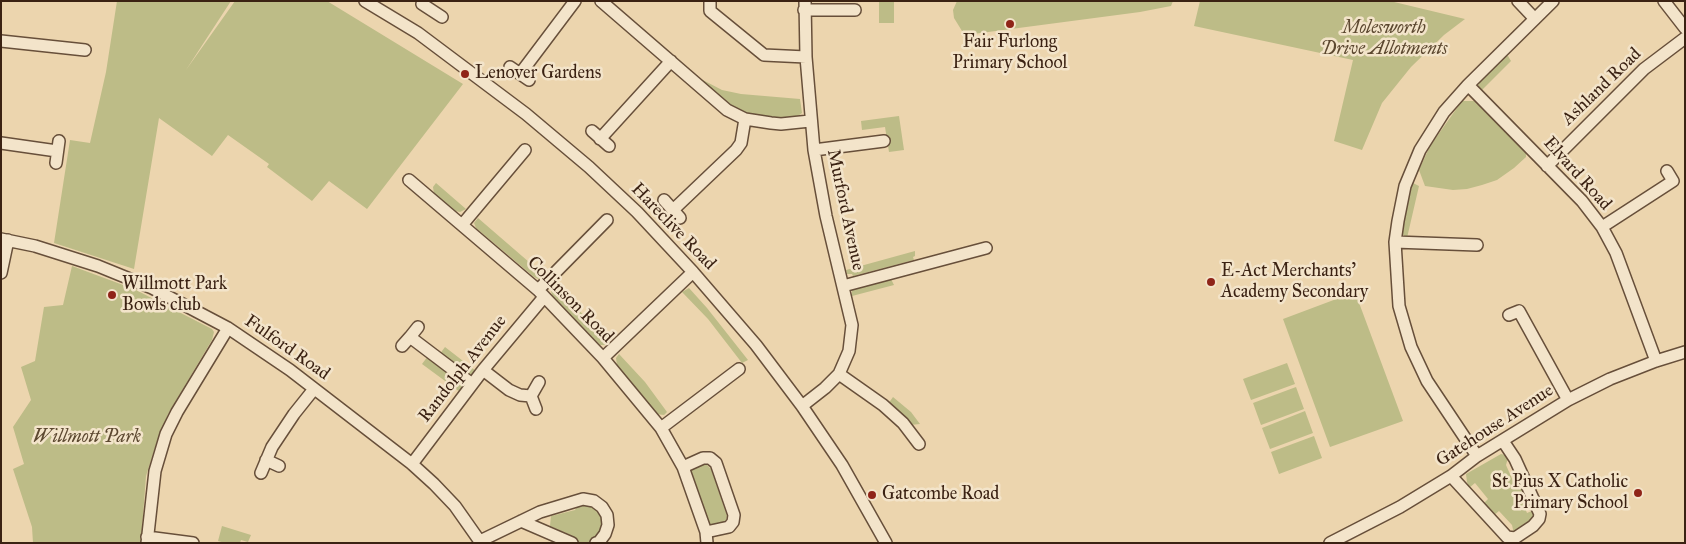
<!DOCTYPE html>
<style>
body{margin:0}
#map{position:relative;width:1686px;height:544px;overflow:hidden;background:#ecd5ae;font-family:"IM FELL Great Primer",serif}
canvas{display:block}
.frame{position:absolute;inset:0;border:2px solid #3b2213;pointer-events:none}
</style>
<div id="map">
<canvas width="1686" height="544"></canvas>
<div class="frame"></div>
</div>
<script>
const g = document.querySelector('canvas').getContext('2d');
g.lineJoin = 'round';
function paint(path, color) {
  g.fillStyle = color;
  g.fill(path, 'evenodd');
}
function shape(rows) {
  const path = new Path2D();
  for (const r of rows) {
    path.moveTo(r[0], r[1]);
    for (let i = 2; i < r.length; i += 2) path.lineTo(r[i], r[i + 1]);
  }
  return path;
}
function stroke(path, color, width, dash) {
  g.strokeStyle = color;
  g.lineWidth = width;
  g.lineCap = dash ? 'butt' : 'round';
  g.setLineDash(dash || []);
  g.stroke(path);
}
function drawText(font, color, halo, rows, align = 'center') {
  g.font = font + ' "IM FELL Great Primer",serif';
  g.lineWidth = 5;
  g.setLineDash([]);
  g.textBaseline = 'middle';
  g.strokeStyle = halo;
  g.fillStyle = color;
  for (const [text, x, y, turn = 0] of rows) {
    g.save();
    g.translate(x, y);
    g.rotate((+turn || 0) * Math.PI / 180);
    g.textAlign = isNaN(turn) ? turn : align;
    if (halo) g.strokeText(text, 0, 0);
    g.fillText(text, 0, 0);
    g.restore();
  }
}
const green = shape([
 [117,1,231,1,186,70,235,1,327,1,463,84,367,209,329,181,312,201,267,167,269,164,228,135,212,156,159,118,134,269,54,243,70,140,90,143,106,72],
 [879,1,894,1,894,23,879,23],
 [957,1,1173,1,1171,6,1140,12,973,34,962,31,954,18,953,10],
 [1200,1,1390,1,1465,19,1444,35,1411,67,1382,103,1362,150,1334,141,1353,60,1194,26],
 [1504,55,1508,56,1511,61,1482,90,1478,87,1479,82],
 [699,78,722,90,741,94,800,99,802,113,794,119,754,117,726,104,698,80],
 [1462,101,1474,101,1526,153,1526,157,1514,168,1497,180,1482,185,1467,189,1453,190,1425,186,1419,170,1430,146],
 [899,116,904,150,889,152,885,127,862,130,861,121],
 [436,183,466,209,460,212,455,211,434,194,433,187],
 [1413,183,1419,186,1407,238,1402,234,1404,210,1411,184],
 [478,218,544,275,538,279,534,277,476,228,474,223],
 [915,251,915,256,913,257,914,260,853,276,852,274,847,274,846,270],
 [72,266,134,289,212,329,214,332,212,340,168,414,157,441,146,476,141,543,33,543,32,527,13,469,24,464,13,427,31,400,21,367,35,361,44,307,63,305],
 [889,275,894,285,852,296,852,289],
 [554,285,610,342,607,345,600,345,552,295,551,291],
 [689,288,707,308,748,360,742,363,708,319,682,292],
 [1355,292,1403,421,1330,447,1283,319],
 [445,347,476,371,472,376,439,355],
 [619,354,645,382,667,412,664,415,656,414,617,365,616,358],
 [428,356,463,383,463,388,460,392,422,364],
 [1287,363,1295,384,1251,400,1243,379],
 [1296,387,1304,409,1261,425,1253,403],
 [893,397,911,412,920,424,910,425,888,404],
 [1305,411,1313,433,1270,449,1262,428],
 [1314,436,1322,458,1279,474,1271,452],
 [1501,454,1505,455,1508,458,1506,465,1513,481,1520,478,1528,496,1521,499,1527,513,1534,510,1537,519,1514,534,1512,525,1499,511,1493,516,1483,504,1488,499,1475,483,1469,488,1467,482,1466,474],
 [705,463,711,469,727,516,726,520,723,524,713,526,709,524,689,474,690,470],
 [586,504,595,508,603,519,602,531,596,540,589,542,581,543,575,541,573,536,550,526,551,516,575,510,578,505],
 [222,526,251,535,248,542,241,540,240,543,225,543,218,541]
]);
const street = shape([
 [365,1,418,33,526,114,589,167,637,212,693,272,756,345,802,406,842,465,886,543],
 [601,1,727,110,745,119,771,123,781,124,810,121],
 [710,1,710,11,764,55,806,57],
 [1518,1,1535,19],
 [1664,1,1685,28],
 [422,4,442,17],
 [804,10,855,10],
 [1,41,85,50],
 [510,67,529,80],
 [520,74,575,1],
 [1468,85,1582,201,1602,227,1616,253,1656,361],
 [592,131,609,146],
 [600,139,671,61],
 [1,143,57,151],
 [814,150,884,141],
 [56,163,59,141],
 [1547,166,1644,69,1685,38],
 [409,180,538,290,603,358,661,428,683,467,706,532,707,543],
 [664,200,680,218],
 [673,210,736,150,741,143,745,119],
 [462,225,525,150],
 [1602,227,1673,181,1667,171],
 [1,239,35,246,98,266,152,288,228,328,290,370,412,464,434,484,455,506,481,543],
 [1395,242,1477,245],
 [1,273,8,240],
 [843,286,986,248],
 [538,290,607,220],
 [1509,315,1519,311,1568,400],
 [410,337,418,327],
 [402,346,410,337,472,384],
 [603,358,693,272],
 [483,370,509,390,520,395,531,396,536,409],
 [839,374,883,405,903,423,919,444],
 [531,396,539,382],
 [802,406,825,388,839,374,849,351,852,325,826,216,814,150,806,57,805,1],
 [661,428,739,369],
 [1477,456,1427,381,1411,347,1399,306,1395,242,1398,221,1405,186,1420,150,1444,112,1468,85,1553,1],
 [266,460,279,466],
 [412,464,483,370,544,297],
 [683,467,703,458,710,458,716,463,734,515,733,522,729,527,706,532],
 [261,473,272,447,294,414,314,389],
 [1451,476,1507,537,1515,538,1533,526,1539,519,1540,514,1515,459,1503,441],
 [521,521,572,543],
 [147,537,193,543],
 [480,541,540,512,583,499,594,501,602,507,607,515,608,525,605,534,599,542,596,543],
 [147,543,155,471,166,434,177,412,228,328],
 [1330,543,1400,507,1451,476,1477,456,1568,400,1610,379,1656,361,1685,352]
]);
const markers = [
 [1010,24,5,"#8f2418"],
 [465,74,5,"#8f2418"],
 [1211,282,5,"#8f2418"],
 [112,295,5,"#8f2418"],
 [1638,493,5,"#8f2418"],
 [872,495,5,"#8f2418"]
];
const parkNames = [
 ["Molesworth",1384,29],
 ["Drive Allotments",1384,50],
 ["Willmott Park",87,438]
];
const poiNames = [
 ["Fair Furlong",1010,43,"center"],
 ["Primary School",1010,64,"center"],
 ["Lenover Gardens",475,74],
 ["E-Act Merchants'",1221,272],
 ["Academy Secondary",1221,293],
 ["Willmott Park",122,285],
 ["Bowls club",122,306],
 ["St Pius X Catholic",1628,483,"right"],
 ["Primary School",1628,504,"right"],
 ["Gatcombe Road",882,495]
];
const streetNames = [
 ["Ashland Road",1602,87,-44],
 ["Elvard Road",1577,174,48],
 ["Murford Avenue",845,210,78],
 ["Hareclive Road",673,227,46],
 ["Collinson Road",570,300,45],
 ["Fulford Road",287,348,35],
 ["Randolph Avenue",463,369,-52],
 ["Gatehouse Avenue",1495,426,-33]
];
paint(green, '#bdbc87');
stroke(street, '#674f3a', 14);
stroke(street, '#f3e4ca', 11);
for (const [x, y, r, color] of markers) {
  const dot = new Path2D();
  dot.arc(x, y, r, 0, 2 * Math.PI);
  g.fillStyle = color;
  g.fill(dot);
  stroke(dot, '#f3e4ca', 2);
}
drawText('italic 18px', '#5c4830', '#f3e4ca', parkNames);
drawText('18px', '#3b2213', '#f3e4ca', poiNames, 'left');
drawText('18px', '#3b2213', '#f3e4ca', streetNames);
</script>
